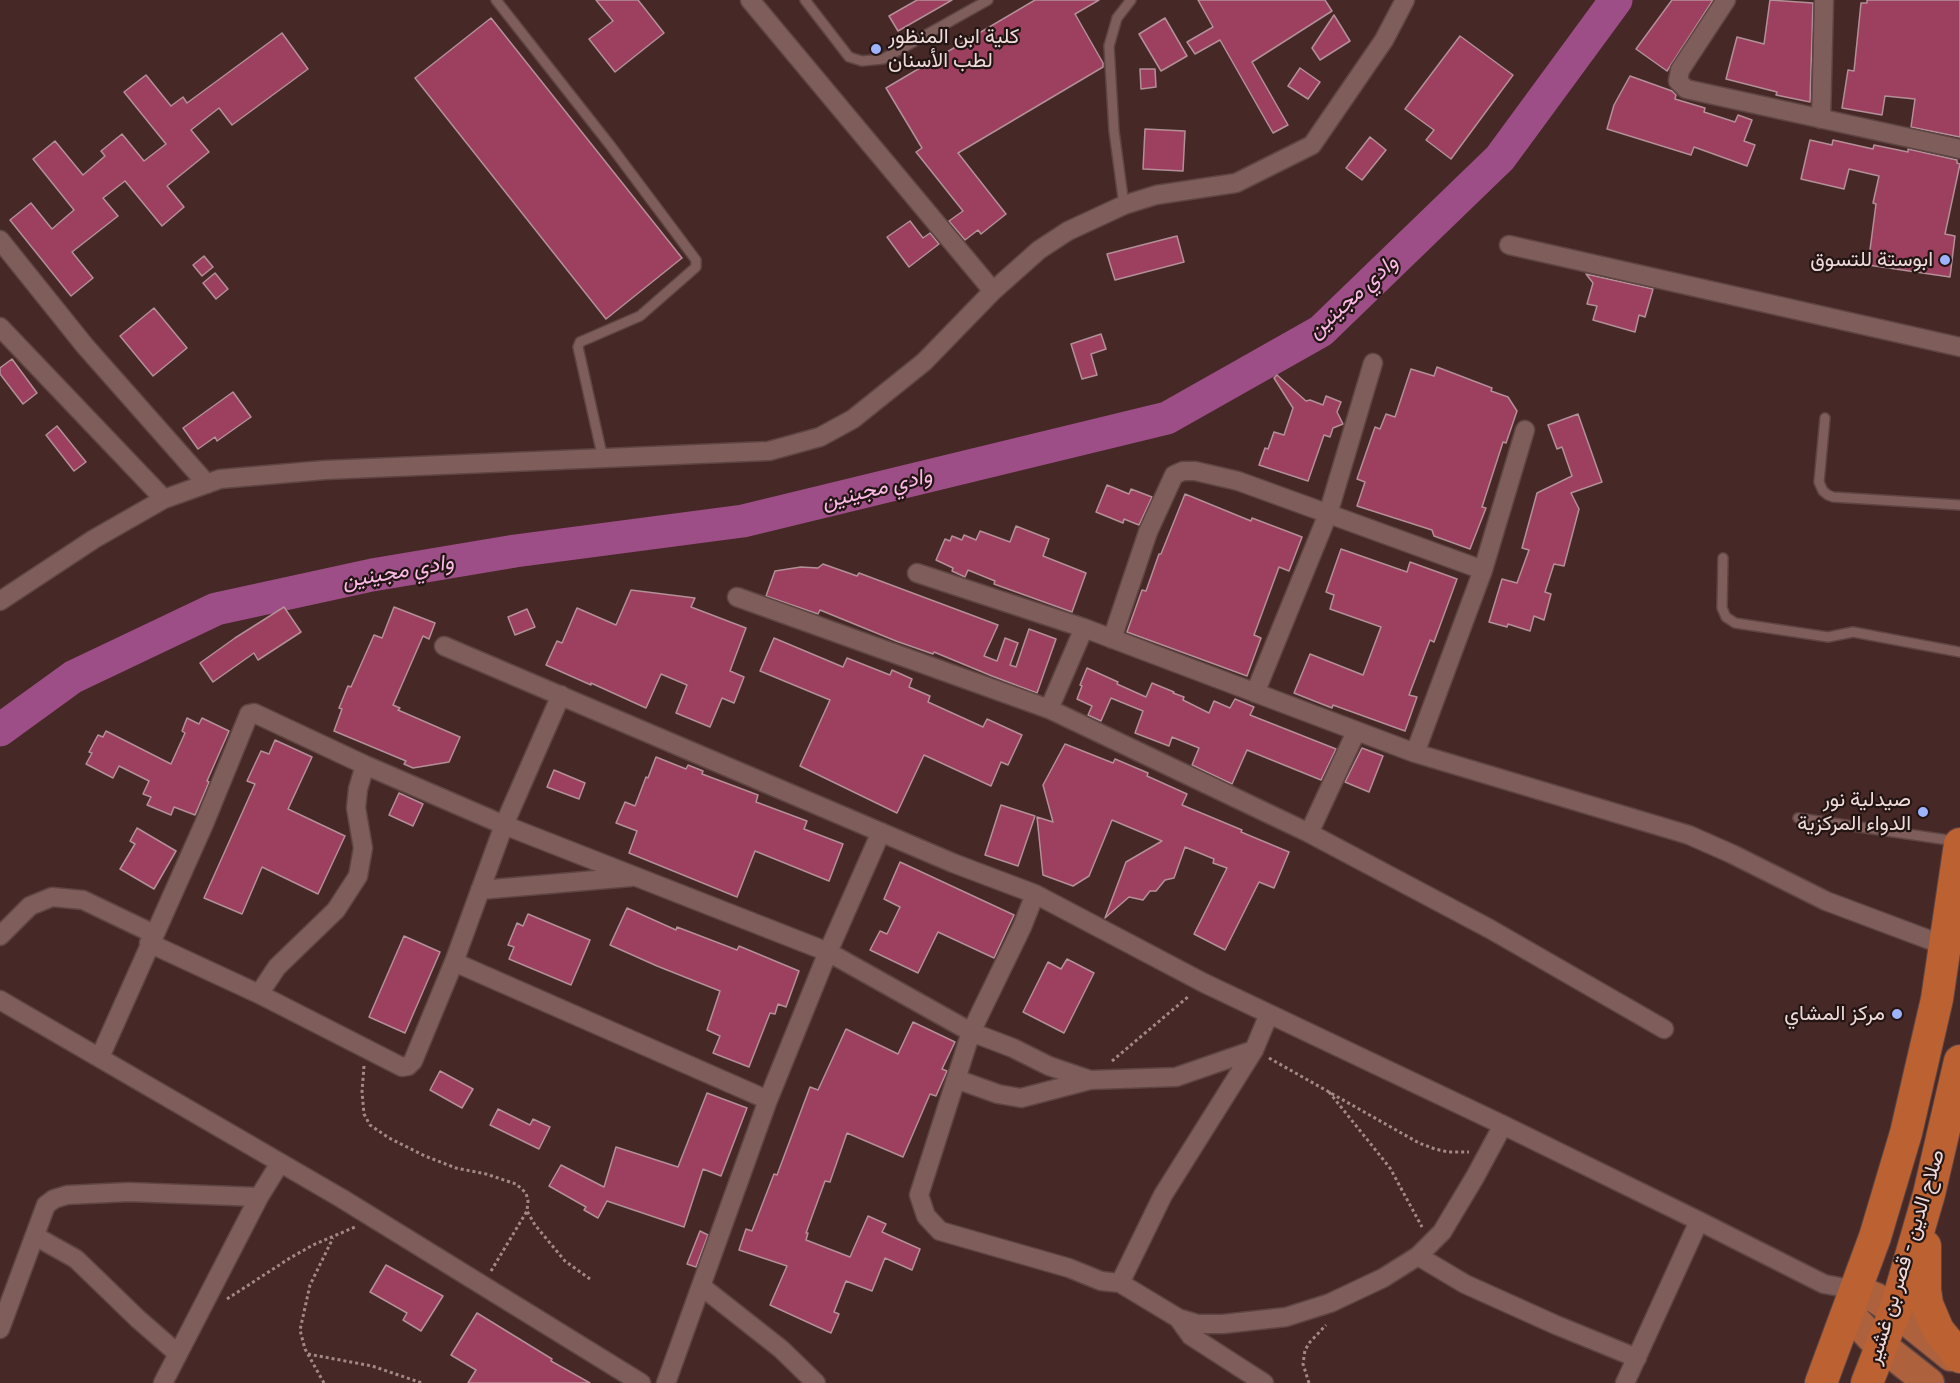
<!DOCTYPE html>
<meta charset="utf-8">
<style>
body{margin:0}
canvas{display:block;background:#462826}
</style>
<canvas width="1960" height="1383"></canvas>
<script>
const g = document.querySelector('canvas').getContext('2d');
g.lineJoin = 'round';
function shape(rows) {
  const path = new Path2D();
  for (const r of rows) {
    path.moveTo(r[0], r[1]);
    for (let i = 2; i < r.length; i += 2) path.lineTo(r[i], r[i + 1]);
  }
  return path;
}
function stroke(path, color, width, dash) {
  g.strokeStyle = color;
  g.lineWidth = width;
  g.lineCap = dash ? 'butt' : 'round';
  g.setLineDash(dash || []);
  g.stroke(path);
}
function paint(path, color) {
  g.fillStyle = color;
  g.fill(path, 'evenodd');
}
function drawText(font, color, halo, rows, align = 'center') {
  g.font = font + ' "Fira Sans Condensed",Vazirmatn,sans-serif';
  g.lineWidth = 4.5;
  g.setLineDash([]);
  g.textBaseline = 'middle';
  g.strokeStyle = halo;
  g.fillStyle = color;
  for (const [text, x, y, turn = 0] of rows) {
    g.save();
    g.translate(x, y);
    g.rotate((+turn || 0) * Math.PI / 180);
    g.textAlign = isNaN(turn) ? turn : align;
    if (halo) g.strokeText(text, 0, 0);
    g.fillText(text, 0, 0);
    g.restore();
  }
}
const river = shape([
 [0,730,73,677,216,609,372,575,515,551,743,521,1167,418,1321,331,1500,158,1616,0]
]);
const building = shape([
 [596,0,638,0,664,33,615,72,589,39,613,21,596,0],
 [917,0,952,0,898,31,889,16,917,0],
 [1035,0,1099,0,1075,14,1103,63,1103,67,958,153,1006,214,981,234,978,230,965,240,949,221,963,211,916,152,922,148,886,88,1035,0],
 [1198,0,1325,0,1332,11,1252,62,1288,125,1273,133,1220,40,1195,54,1187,42,1213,27,1198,0],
 [1672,0,1713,0,1667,71,1636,49,1672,0],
 [1770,0,1813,3,1810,102,1776,95,1777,92,1726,79,1737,37,1764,44,1770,0],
 [1867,0,1960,0,1960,137,1911,127,1915,99,1885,96,1882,115,1842,108,1848,70,1854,71,1861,3,1867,3,1867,0],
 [1334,15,1350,41,1320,60,1312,48,1334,15],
 [491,18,682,258,606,319,415,78,491,18],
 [1165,18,1187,56,1161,71,1139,34,1165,18],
 [282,33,308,69,232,125,219,108,191,130,209,152,167,186,184,207,162,226,125,181,103,198,118,216,72,252,93,278,71,296,10,220,31,203,52,229,74,210,33,159,55,141,83,175,105,156,101,151,122,134,144,161,166,144,124,92,146,75,171,106,183,97,187,103,282,33],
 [1460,36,1513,75,1451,159,1426,140,1434,130,1405,109,1460,36],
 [1300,68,1320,82,1308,99,1288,86,1300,68],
 [1140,69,1155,69,1156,87,1141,89,1140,69],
 [1630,76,1672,91,1676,95,1675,99,1705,108,1704,112,1735,122,1738,115,1752,120,1744,141,1755,145,1747,166,1694,147,1691,155,1607,129,1614,105,1630,76],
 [1145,129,1185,131,1183,171,1143,169,1145,129],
 [1370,137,1386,150,1362,180,1346,168,1370,137],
 [1810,140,1832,145,1833,140,1873,149,1874,145,1908,152,1908,149,1957,160,1957,163,1960,164,1945,234,1955,236,1950,277,1868,265,1876,204,1873,203,1879,176,1849,169,1844,189,1801,179,1810,140],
 [910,221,923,238,930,233,939,244,909,267,887,237,910,221],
 [1177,236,1184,262,1115,280,1107,254,1177,236],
 [204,256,213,267,202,276,193,265,204,256],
 [215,273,228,289,216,299,203,283,215,273],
 [1586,274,1653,289,1645,317,1639,315,1635,332,1593,320,1597,306,1587,304,1593,283,1586,274],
 [154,308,187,348,153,376,120,336,154,308],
 [1101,334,1106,349,1091,354,1097,375,1082,379,1071,344,1101,334],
 [12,359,37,393,23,404,0,374,0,368,12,359],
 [1437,367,1492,388,1491,391,1508,397,1517,411,1506,443,1503,442,1482,507,1486,508,1470,549,1434,536,1432,530,1357,506,1365,482,1357,479,1375,427,1380,429,1386,414,1395,417,1411,369,1434,376,1437,367],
 [1277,375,1306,401,1310,400,1323,405,1326,396,1341,402,1337,412,1343,424,1333,428,1330,437,1324,435,1308,481,1259,465,1265,448,1268,449,1274,432,1284,435,1293,408,1274,378,1277,375],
 [233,392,251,417,217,441,215,437,198,449,183,428,233,392],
 [1578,414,1602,482,1571,493,1579,509,1564,566,1554,564,1545,592,1551,594,1544,620,1534,616,1530,631,1508,624,1507,627,1489,622,1502,579,1517,583,1529,550,1522,548,1537,493,1572,476,1562,447,1557,449,1548,425,1578,414],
 [57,426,86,462,74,471,46,435,57,426],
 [1107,485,1129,494,1131,489,1152,497,1139,525,1124,519,1123,523,1096,512,1107,485],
 [1185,494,1251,521,1252,518,1302,537,1289,571,1279,567,1254,635,1261,638,1247,676,1127,632,1142,590,1146,591,1159,554,1161,554,1185,494],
 [1016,526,1049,539,1043,556,1086,573,1072,612,994,584,995,581,968,570,965,577,952,571,953,568,936,560,945,539,950,541,952,536,962,540,964,535,976,540,980,531,1010,542,1016,526],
 [1341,549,1407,572,1410,562,1457,579,1434,642,1430,640,1409,695,1417,697,1405,731,1333,705,1332,708,1294,693,1310,654,1363,675,1381,627,1330,609,1334,595,1326,592,1341,549],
 [823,564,857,576,859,573,998,625,984,656,997,661,1005,638,1018,643,1010,665,1016,667,1029,629,1056,639,1037,693,992,676,934,652,933,654,896,641,820,610,818,614,766,596,775,571,801,567,818,568,823,564],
 [631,590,695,598,691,607,746,628,730,671,744,677,734,703,722,698,710,727,676,713,687,685,661,674,646,708,591,683,591,685,546,665,557,641,562,643,577,608,616,625,631,590],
 [284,607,301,632,258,660,254,653,213,682,200,663,235,638,284,607],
 [394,607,435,623,429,639,423,636,393,705,400,708,398,710,460,737,449,762,413,768,404,764,406,761,334,731,342,709,339,708,348,686,351,687,374,635,382,638,394,607],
 [527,609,535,627,515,635,508,617,527,609],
 [774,638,843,667,847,658,890,675,892,670,912,679,909,687,930,696,928,702,983,727,987,719,1022,735,1008,765,1001,762,991,786,924,755,897,813,800,766,830,700,760,671,774,638],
 [1087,668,1118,682,1117,684,1146,697,1152,683,1174,692,1173,693,1184,697,1183,700,1209,713,1214,701,1230,708,1235,699,1254,707,1250,715,1336,749,1321,780,1247,750,1232,784,1192,765,1199,748,1172,737,1169,746,1135,733,1143,711,1111,698,1101,721,1088,715,1092,706,1077,699,1082,686,1080,685,1087,668],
 [187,718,199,724,202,718,229,731,207,781,209,782,195,815,174,807,171,815,147,805,151,797,143,794,149,781,119,766,113,778,86,764,92,753,89,752,98,735,103,737,106,731,171,764,185,733,182,731,187,718],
 [275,740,312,757,288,809,345,836,318,894,262,867,242,914,204,898,255,784,247,781,261,751,269,754,275,740],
 [1065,744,1113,763,1115,759,1148,773,1147,776,1187,794,1182,805,1242,830,1241,832,1289,852,1274,888,1259,882,1225,950,1194,934,1227,868,1213,863,1214,859,1185,847,1174,878,1165,880,1156,891,1150,891,1143,900,1129,897,1105,918,1126,862,1162,841,1112,820,1089,876,1073,886,1043,875,1037,817,1053,822,1043,785,1065,744],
 [1362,748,1383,756,1369,792,1345,782,1362,748],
 [656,757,686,769,688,765,703,771,702,774,758,795,756,802,807,821,804,829,843,844,829,881,755,851,737,897,629,853,637,831,616,823,625,802,635,806,646,777,648,778,656,757],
 [554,770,585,783,579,799,547,787,554,770],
 [399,793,423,804,413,826,389,815,399,793],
 [1001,805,1035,816,1018,866,985,855,1001,805],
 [137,828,176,851,154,889,120,869,135,844,130,841,137,828],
 [900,862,1014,915,994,958,938,932,918,973,870,950,880,931,887,934,900,907,884,899,900,862],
 [627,908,676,930,677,927,737,950,739,946,799,971,786,1007,778,1004,775,1014,770,1013,749,1067,713,1053,720,1036,707,1030,720,991,657,966,610,945,627,908],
 [528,914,590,940,571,985,509,959,514,947,508,945,517,923,523,926,528,914],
 [404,936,440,952,405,1033,369,1017,404,936],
 [1067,959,1094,973,1064,1033,1023,1012,1048,962,1061,969,1067,959],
 [913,1022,955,1042,942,1069,947,1071,936,1096,930,1094,903,1157,847,1133,830,1182,825,1181,806,1233,808,1233,806,1240,850,1257,868,1216,886,1224,882,1232,920,1249,912,1270,885,1258,872,1291,846,1281,834,1312,839,1314,831,1333,770,1305,787,1266,739,1250,746,1229,752,1231,774,1174,777,1175,810,1087,818,1090,846,1029,898,1054,913,1022],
 [440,1071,473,1089,462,1108,430,1090,440,1071],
 [707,1093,747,1108,721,1176,703,1169,684,1227,607,1201,598,1218,584,1210,586,1207,549,1186,561,1165,604,1187,616,1147,678,1167,707,1093],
 [498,1109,530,1125,533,1119,550,1127,539,1149,490,1125,498,1109],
 [700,1231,708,1235,696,1267,687,1264,700,1231],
 [386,1265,443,1296,421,1331,403,1320,407,1313,370,1292,386,1265],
 [477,1313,552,1359,551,1361,590,1383,468,1383,476,1370,451,1355,477,1313]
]);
const path = shape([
 [1269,1058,1419,1143,1435,1149,1448,1152,1469,1152],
 [1112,1061,1189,996],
 [364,1066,362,1092,364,1114,370,1125,389,1138,425,1156,456,1168,486,1174,516,1184,526,1193,528,1201,527,1211,535,1225,565,1261,590,1279],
 [1329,1092,1390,1168,1422,1227],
 [491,1271,527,1211],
 [227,1299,290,1258,313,1245,355,1227],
 [308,1354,372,1366,422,1383],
 [324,1383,305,1349,300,1330,310,1285,333,1238],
 [1309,1383,1303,1364,1305,1350,1310,1342,1326,1325]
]);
const service = shape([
 [496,0,610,145,696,260,696,267,640,316,580,342,578,347,603,459],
 [805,0,849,57,862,61,883,59,988,0],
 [1124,205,1114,131,1109,46,1117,18,1131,0],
 [1825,418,1819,482,1823,491,1828,495,1833,497,1960,505],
 [1723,558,1722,608,1726,617,1735,623,1828,637,1853,632,1960,652],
 [1798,818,1955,841]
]);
const minor = shape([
 [750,0,993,291],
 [1726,0,1680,70,1678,81,1686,89,1960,149],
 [1821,119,1824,0],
 [0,240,85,346,207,484],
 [1509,245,1960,347],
 [0,327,164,499],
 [917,573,1084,628,1415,753,1689,835,1732,854,1826,901,1946,946],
 [737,597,1049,709,1309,833,1356,732],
 [0,601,94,539,164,499,220,479,325,470,769,451,820,437,853,419,924,362,993,291,1039,250,1068,231,1124,205,1156,195,1236,183,1312,145,1384,40,1405,0],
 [1112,639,1148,532,1174,475,1183,471,1195,471,1238,481,1483,570],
 [444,646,953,863,1035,894,1204,983,1503,1125,1699,1221,1824,1284,1856,1290],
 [1255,693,1328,514,1373,363],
 [1049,709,1084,628],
 [1415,753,1483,570,1525,430],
 [1309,833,1490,929,1664,1029],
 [480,890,631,877],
 [0,936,30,906,52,897,83,900,154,934],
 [149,943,259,994,277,967,336,910,358,876,363,848,356,808,358,789,365,765],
 [454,962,768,1100],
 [259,994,402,1067,408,1066,413,1061,454,962,504,825,561,695],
 [0,1000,341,1198,641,1383],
 [1254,1050,1176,1077,1090,1080,1049,1066,1013,1048,971,1032,919,1195,926,1216,940,1231,1069,1268,1101,1281,1120,1283,1178,1318,1191,1336,1264,1383],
 [100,1057,204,824,249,714,254,713,365,765,504,825,828,952,971,1032,1022,927,1035,894],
 [956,1079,998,1094,1021,1098,1090,1080],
 [35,1236,76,1259,138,1319,177,1353],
 [1418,1256,1465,1284,1556,1325,1637,1358],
 [1120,1283,1163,1195,1254,1050,1269,1014],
 [701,1286,781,1349,816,1383],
 [1178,1318,1198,1324,1223,1324,1286,1317,1330,1303,1383,1278,1418,1256,1442,1232,1475,1177,1503,1125],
 [0,1329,46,1205,54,1199,67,1195,129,1192,259,1197],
 [163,1383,259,1197,280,1163],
 [666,1383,768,1100,828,952,881,832],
 [1625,1383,1699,1221]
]);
const primary = shape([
 [1856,1290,1876,1298,1895,1311,1951,1356],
 [1849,1310,1855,1320,1872,1338,1929,1383]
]);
const trunk = shape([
 [1925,1246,1925,1290,1927,1304,1938,1330,1960,1357],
 [1821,1383,1875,1237,1906,1133,1937,999,1960,844],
 [1867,1383,1895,1311,1929,1194,1960,1061]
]);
const markers = [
 [876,49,6,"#9db4fd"],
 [1945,260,6,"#9db4fd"],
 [1923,812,6,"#9db4fd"],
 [1897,1014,6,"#9db4fd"]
];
const poiNames = [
 ["كلية ابن المنظور",888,37,"left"],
 ["لطب الأسنان",888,61,"left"],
 ["ابوستة للتسوق",1933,260],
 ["صيدلية نور",1911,800],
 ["الدواء المركزية",1911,824],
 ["مركز المشاي",1885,1014]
];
const streetNames = [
 ["صلاح الدين - قصر بن غشير",1906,1257,-73]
];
const waterNames = [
 ["وادي مجينين",1353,297,-42],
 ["وادي مجينين",877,489,-14],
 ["وادي مجينين",398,572,-10]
];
stroke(river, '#9d4e87', 33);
paint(building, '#9d4060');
stroke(building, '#b38f98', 1.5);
stroke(service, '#5e4543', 12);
stroke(minor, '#5e4543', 21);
stroke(primary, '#5e4543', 33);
stroke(trunk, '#5e4543', 34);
stroke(path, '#a28987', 3, [3, 3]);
stroke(service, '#7e5d5a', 9);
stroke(minor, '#7e5d5a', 18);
stroke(primary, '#ad613c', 30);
stroke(trunk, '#bc6232', 32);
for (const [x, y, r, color] of markers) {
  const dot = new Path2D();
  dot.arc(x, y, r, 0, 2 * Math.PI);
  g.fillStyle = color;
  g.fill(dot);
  stroke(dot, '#231514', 2);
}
drawText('21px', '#eedad8', '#231514', poiNames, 'right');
drawText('21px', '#eedad8', '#231514', streetNames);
drawText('italic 22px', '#fbbae6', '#231514', waterNames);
</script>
